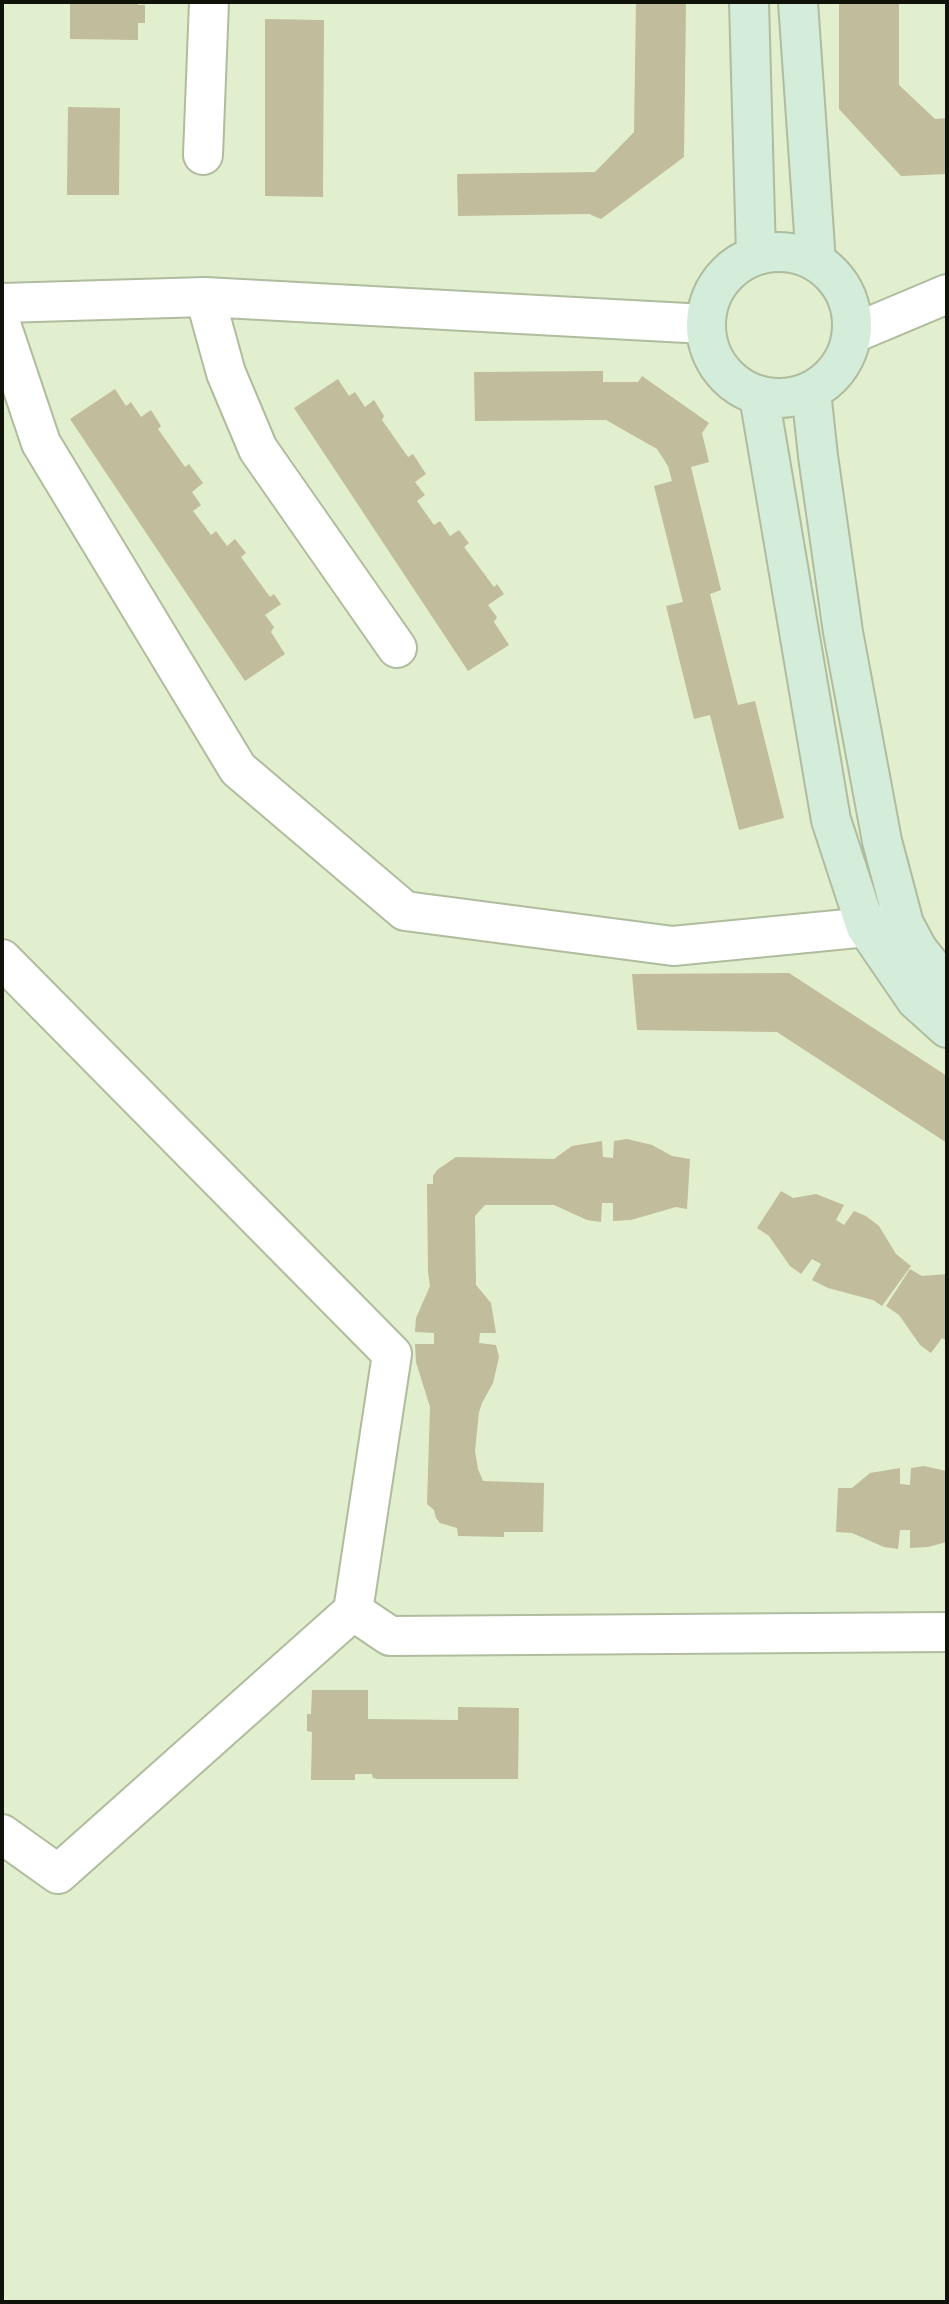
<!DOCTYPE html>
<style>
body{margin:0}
#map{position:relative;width:949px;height:2304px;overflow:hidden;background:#e1efcf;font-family:Overpass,sans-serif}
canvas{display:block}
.frame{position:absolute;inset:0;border:4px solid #0e1208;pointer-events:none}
</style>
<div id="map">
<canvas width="949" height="2304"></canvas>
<div class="frame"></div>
</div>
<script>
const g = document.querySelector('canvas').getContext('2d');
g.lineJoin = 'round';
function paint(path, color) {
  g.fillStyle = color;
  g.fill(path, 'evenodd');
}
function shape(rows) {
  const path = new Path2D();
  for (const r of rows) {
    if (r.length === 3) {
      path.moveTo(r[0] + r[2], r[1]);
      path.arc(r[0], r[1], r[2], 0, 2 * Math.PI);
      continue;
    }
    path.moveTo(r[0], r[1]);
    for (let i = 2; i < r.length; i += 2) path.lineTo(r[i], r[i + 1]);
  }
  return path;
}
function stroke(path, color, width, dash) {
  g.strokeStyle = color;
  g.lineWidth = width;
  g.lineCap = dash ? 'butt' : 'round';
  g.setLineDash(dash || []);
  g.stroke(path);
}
const building = shape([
 [70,2,138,2,138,5,145,5,145,23,138,23,138,40,70,39],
 [636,2,686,2,684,157,601,219,589,214,458,216,457,174,595,172,634,132],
 [839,2,899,2,899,85,935,119,947,118,947,174,901,176,839,109],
 [265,19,324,20,323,197,265,196],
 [68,107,120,108,119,195,67,195],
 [603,371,603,382,638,382,642,376,709,423,702,433,709,462,691,467,721,590,710,594,738,705,755,701,784,818,739,830,710,715,694,719,666,606,683,602,654,486,672,481,668,466,657,449,606,420,475,421,474,372],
 [338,379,349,396,355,392,365,407,374,400,384,416,382,420,408,457,413,454,426,474,415,482,425,495,417,501,434,525,440,521,450,536,459,530,469,543,464,547,494,587,497,584,504,594,488,605,497,617,494,622,509,645,468,671,294,408],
 [115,389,126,406,131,402,141,417,151,410,161,426,158,429,185,467,189,464,203,483,192,492,201,505,193,511,211,535,216,531,227,546,235,539,246,553,241,557,270,597,274,594,281,604,265,615,274,627,271,632,285,654,245,681,70,419],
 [789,973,947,1076,947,1143,777,1032,637,1030,632,974],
 [627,1139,652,1145,672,1156,690,1159,687,1209,676,1207,631,1220,613,1221,613,1203,602,1203,601,1222,587,1220,554,1205,485,1205,475,1216,476,1285,491,1303,496,1333,480,1333,479,1343,496,1345,499,1357,493,1383,482,1403,479,1412,475,1451,478,1469,483,1481,544,1483,543,1532,504,1532,504,1537,458,1536,457,1528,440,1523,436,1518,434,1510,427,1504,430,1407,416,1362,415,1344,434,1344,434,1333,415,1332,416,1318,430,1286,428,1272,427,1184,433,1184,433,1176,437,1170,456,1157,554,1159,572,1146,602,1141,603,1157,613,1158,614,1141],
 [781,1191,793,1198,816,1194,844,1205,836,1220,844,1225,854,1211,866,1216,879,1226,896,1254,911,1266,882,1306,873,1300,828,1288,812,1280,821,1264,812,1259,801,1274,790,1266,769,1236,757,1228],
 [910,1269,922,1276,947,1274,947,1341,942,1338,931,1353,920,1345,899,1315,886,1306],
 [924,1466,947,1471,947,1542,928,1547,910,1548,910,1530,900,1530,898,1549,884,1547,852,1533,836,1532,838,1488,852,1488,870,1473,900,1468,900,1484,910,1485,911,1468],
 [312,1690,368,1690,368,1719,458,1720,458,1707,519,1708,518,1779,378,1779,373,1778,372,1774,355,1774,355,1780,311,1780,312,1732,307,1731,307,1714,311,1714]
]);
const street = shape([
 [203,155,209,2],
 [205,297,226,373,258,449,397,648],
 [2,303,205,297,705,324],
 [2,327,41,443,238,769,405,911,673,946,898,924],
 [852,334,947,294],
 [2,959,392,1354,353,1611,390,1636,947,1632],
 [2,1834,58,1874,353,1611]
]);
const secondary = shape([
 [749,2,756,255],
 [798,2,816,262],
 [779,325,73],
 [811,391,818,456,843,632,882,841,904,924,918,950,947,986],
 [759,396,831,820,866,927,916,1000,947,1028]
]);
paint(building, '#c0bc9c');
stroke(street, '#afbc9d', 42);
stroke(secondary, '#afbc9d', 42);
stroke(street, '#fff', 38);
stroke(secondary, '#d4ecda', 38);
</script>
